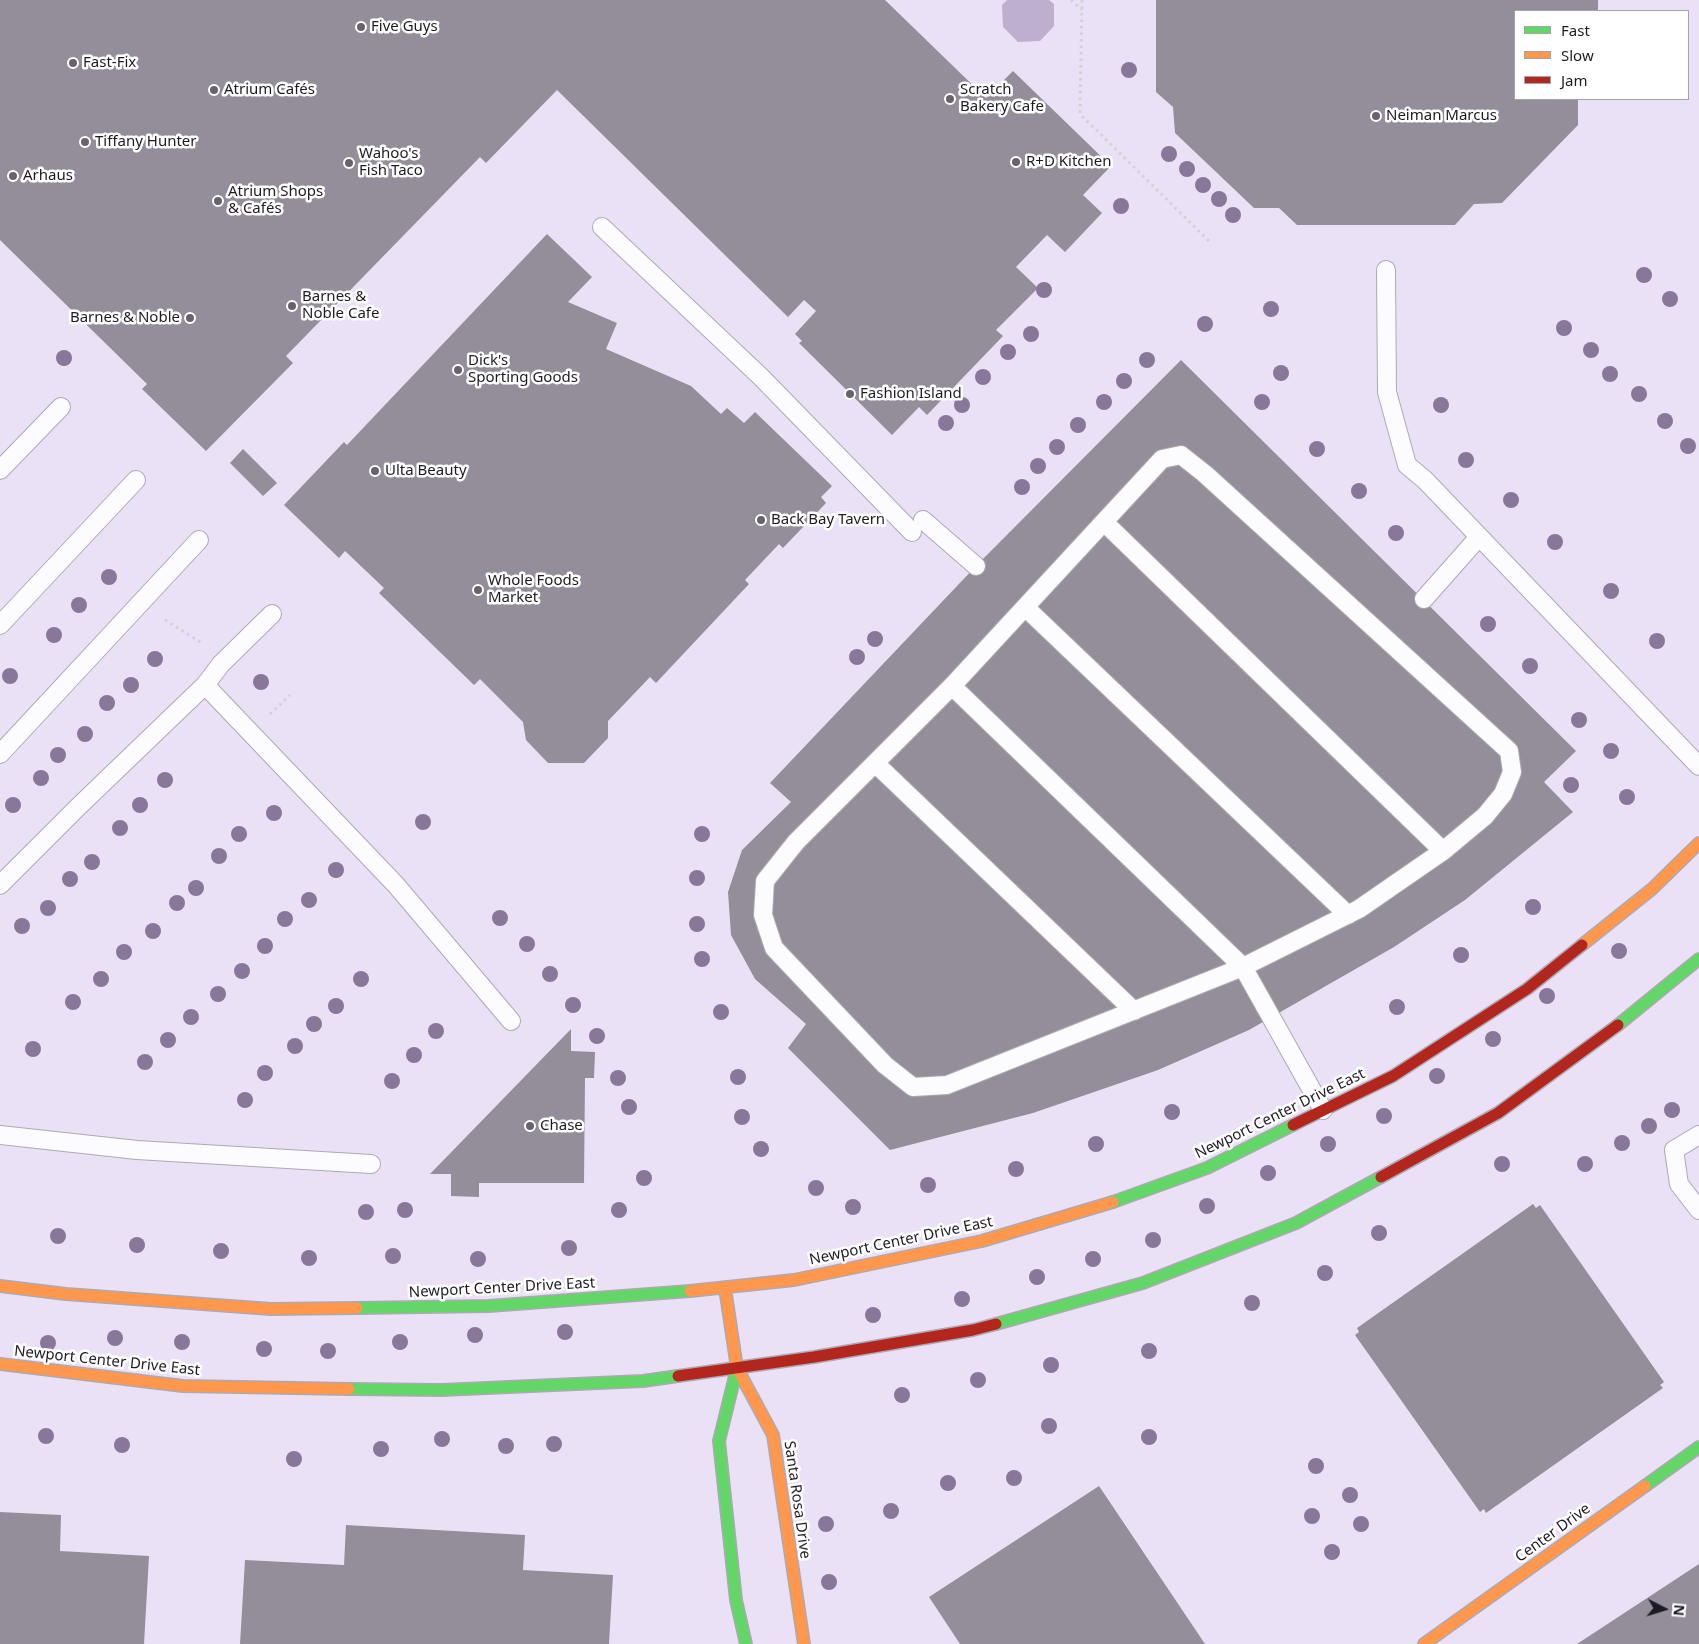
<!DOCTYPE html>
<meta charset="utf-8">
<style>
body{margin:0}
#map{position:relative;width:1699px;height:1644px;overflow:hidden;background:#eee8f5;font-family:"Noto Sans",sans-serif}
canvas{display:block}
.legend{position:absolute;left:1514px;top:10px;width:175px;height:90px;box-sizing:border-box;background:#fff;border:1px solid #a5a3a7;margin:0;padding:6px 9px;list-style:none;font-size:15px;color:#1e1a22}
.legend li{display:flex;align-items:center;gap:10px;height:25px}
.legend b{width:25px;border:1px solid #a5a3a7}
.north{position:absolute;left:1639px;top:1584px;width:50px;height:50px;-webkit-text-stroke:4px #fff;paint-order:stroke;rotate:95deg;font-size:14px;font-weight:700;line-height:20px;text-align:center;color:#1e1a22}
.north::after{content:'';display:block;margin:auto;width:18px;height:22px;background:#1e1a22;clip-path:polygon(50% 0,100% 100%,50% 72%,0 100%)}
</style>
<div id="map">
<canvas width="1699" height="1644"></canvas>
<ul class="legend">
<li><b style="height:6px;background:#63d668"></b>Fast</li>
<li><b style="height:6px;background:#ff974d"></b>Slow</li>
<li><b style="height:6px;background:#b3261e"></b>Jam</li>
</ul>
<div class="north">N</div>
</div>
<script>
const g = document.querySelector('canvas').getContext('2d');
g.lineJoin = 'round';
function paint(path, color) {
  g.fillStyle = color;
  g.fill(path, 'evenodd');
}
function shape(rows) {
  const path = new Path2D();
  for (const r of rows) {
    path.moveTo(r[0], r[1]);
    for (let i = 2; i < r.length; i += 2) path.lineTo(r[i], r[i + 1]);
  }
  return path;
}
function stroke(path, color, width, dash) {
  g.strokeStyle = color;
  g.lineWidth = width;
  g.lineCap = dash ? 'butt' : 'round';
  g.setLineDash(dash || []);
  g.stroke(path);
}
function drawText(font, color, halo, rows, align = 'center') {
  g.font = font + ' "Noto Sans",sans-serif';
  g.lineWidth = 5;
  g.setLineDash([]);
  g.textBaseline = 'middle';
  g.strokeStyle = halo;
  g.fillStyle = color;
  for (const [text, x, y, turn = 0] of rows) {
    g.save();
    g.translate(x, y);
    g.rotate((+turn || 0) * Math.PI / 180);
    g.textAlign = isNaN(turn) ? turn : align;
    if (halo) g.strokeText(text, 0, 0);
    g.fillText(text, 0, 0);
    g.restore();
  }
}
const built = shape([
 [0,0,1699,0,1699,1644,0,1644],
 [1515,11,1688,11,1688,99,1515,99]
]);
const water = shape([
 [1007,0,1049,0,1054,4,1054,26,1040,41,1018,42,1003,27,1002,5]
]);
const building = shape([
 [0,0,885,0,986,98,1013,71,1111,166,1083,195,1102,213,1065,252,1047,235,1016,267,1038,288,996,330,1003,336,927,415,919,407,892,435,799,343,802,341,795,334,816,311,804,300,788,317,557,90,486,163,480,157,286,356,293,363,206,451,142,389,147,384,0,240],
 [1156,0,1598,0,1598,11,1515,11,1515,99,1578,99,1578,125,1502,203,1474,204,1455,225,1297,225,1279,208,1254,208,1175,133,1173,107,1156,92],
 [547,234,592,277,568,302,617,323,606,349,691,386,721,414,727,408,744,423,755,412,832,486,821,497,826,503,783,548,779,544,745,580,749,584,656,683,650,677,608,721,608,738,584,763,548,763,526,740,523,722,480,679,474,685,379,593,384,588,345,551,339,558,284,505,344,442,347,445],
 [1181,360,1576,751,1544,782,1573,812,1465,900,1394,947,1249,1030,1158,1070,1033,1113,890,1150,788,1048,806,1024,755,979,731,935,728,892,742,850,791,802,770,783,976,566],
 [243,449,277,483,263,496,230,463],
 [571,1029,571,1051,595,1052,594,1078,585,1078,584,1183,479,1183,479,1197,451,1196,451,1174,430,1174],
 [1533,1204,1536,1208,1540,1205,1664,1382,1660,1385,1663,1388,1486,1513,1484,1509,1480,1512,1355,1335,1359,1332,1357,1328],
 [1099,1486,1205,1644,960,1644,929,1597],
 [0,1512,61,1515,60,1551,149,1556,144,1644,0,1644],
 [346,1525,525,1535,523,1570,613,1575,609,1644,240,1644,245,1560,344,1565],
 [1699,1564,1699,1644,1577,1644]
]);
const path = shape([
 [1071,0,1082,10],
 [1082,0,1080,114,1211,243],
 [165,620,202,643],
 [270,714,290,695]
]);
const lane = shape([
 [602,227,761,377,912,532],
 [1386,270,1387,392,1407,465,1425,480,1699,766],
 [1181,455,1205,474,1509,751,1512,772,1503,794,1485,816,1443,851,1359,909,1243,967,947,1085,913,1087,885,1065,774,948,763,915,765,881,796,842,952,686,1162,459,1181,455],
 [0,470,61,407],
 [923,520,976,566],
 [1104,522,1443,851],
 [1424,599,1478,538],
 [1025,607,1348,915],
 [0,625,136,480],
 [205,685,396,885,511,1021],
 [952,686,1243,967,1323,1110],
 [0,754,199,540],
 [875,763,1134,1011],
 [0,885,78,807,205,685,221,664,272,614],
 [0,1135,137,1150,371,1164],
 [1699,1135,1674,1150,1679,1184,1699,1210]
]);
const fast = shape([
 [1618,1025,1699,959],
 [1113,1202,1207,1168,1293,1125],
 [357,1308,489,1306,690,1291],
 [996,1324,1143,1283,1296,1223,1381,1177],
 [737,1368,719,1441,736,1600,746,1644],
 [349,1389,442,1390,643,1381,678,1376],
 [1645,1486,1699,1447]
]);
const slow = shape([
 [1582,945,1652,889,1699,843],
 [0,1286,66,1294,271,1309,357,1308],
 [725,1288,737,1368,773,1435,804,1644],
 [690,1291,794,1280,982,1241,1113,1202],
 [0,1364,183,1386,349,1389],
 [1424,1644,1645,1486]
]);
const jam = shape([
 [1293,1125,1393,1076,1527,989,1582,945],
 [1381,1177,1498,1113,1618,1025],
 [678,1376,814,1357,973,1330,996,1324]
]);
const trees = [
 [1129,70],
 [1169,154],
 [1187,169],
 [1203,185],
 [1219,199],
 [1121,206],
 [1233,215],
 [1644,275],
 [1044,290],
 [1670,299],
 [1271,309],
 [1205,324],
 [1564,328],
 [1031,334],
 [1591,350],
 [1008,352],
 [64,358],
 [1147,360],
 [1281,373],
 [1610,374],
 [983,377],
 [1124,381],
 [1639,394],
 [1104,402],
 [1262,402],
 [962,405],
 [1441,405],
 [1665,421],
 [946,423],
 [1078,425],
 [1688,446],
 [1057,447],
 [1317,449],
 [1466,460],
 [1038,466],
 [1022,487],
 [1359,491],
 [1511,500],
 [1396,533],
 [1555,542],
 [109,577],
 [1611,591],
 [79,605],
 [1488,624],
 [54,635],
 [875,639],
 [1657,641],
 [857,657],
 [155,659],
 [1530,666],
 [10,676],
 [261,682],
 [131,685],
 [107,703],
 [1579,720],
 [85,734],
 [1611,751],
 [58,755],
 [41,778],
 [165,780],
 [1571,785],
 [1627,797],
 [13,805],
 [140,805],
 [274,813],
 [423,822],
 [120,828],
 [239,834],
 [702,834],
 [219,856],
 [92,862],
 [336,870],
 [697,878],
 [70,879],
 [196,888],
 [309,900],
 [177,903],
 [1533,907],
 [48,908],
 [500,918],
 [285,919],
 [697,924],
 [22,926],
 [153,931],
 [527,944],
 [265,946],
 [1619,951],
 [124,952],
 [1461,955],
 [702,959],
 [242,971],
 [550,974],
 [101,979],
 [361,979],
 [218,994],
 [1547,996],
 [73,1002],
 [573,1005],
 [336,1006],
 [1397,1007],
 [721,1012],
 [191,1017],
 [314,1024],
 [436,1031],
 [597,1036],
 [1493,1039],
 [168,1040],
 [295,1046],
 [33,1049],
 [414,1055],
 [145,1062],
 [265,1073],
 [1437,1076],
 [738,1077],
 [618,1078],
 [392,1081],
 [245,1100],
 [629,1107],
 [1672,1110],
 [1172,1112],
 [1384,1116],
 [742,1117],
 [1649,1126],
 [1622,1143],
 [1096,1144],
 [1328,1144],
 [761,1149],
 [1502,1164],
 [1585,1164],
 [1016,1169],
 [1268,1173],
 [644,1178],
 [928,1185],
 [816,1188],
 [1207,1206],
 [853,1207],
 [405,1210],
 [619,1210],
 [366,1212],
 [1379,1233],
 [58,1236],
 [1153,1240],
 [137,1245],
 [569,1248],
 [221,1251],
 [393,1256],
 [309,1258],
 [478,1259],
 [1093,1259],
 [1325,1273],
 [1037,1277],
 [962,1299],
 [1252,1303],
 [873,1315],
 [565,1332],
 [475,1335],
 [115,1338],
 [182,1342],
 [400,1342],
 [48,1343],
 [264,1349],
 [328,1351],
 [1149,1351],
 [1051,1365],
 [978,1380],
 [902,1395],
 [1049,1426],
 [46,1436],
 [1149,1437],
 [442,1439],
 [554,1444],
 [122,1445],
 [506,1446],
 [381,1449],
 [294,1459],
 [1316,1466],
 [1014,1478],
 [948,1483],
 [1350,1495],
 [891,1511],
 [1312,1516],
 [826,1524],
 [1361,1524],
 [1332,1552],
 [829,1582]
];
const markers = [
 [361,27,5,"#67626c"],
 [73,63,5,"#67626c"],
 [214,90,5,"#67626c"],
 [950,99,5,"#67626c"],
 [1376,116,5,"#67626c"],
 [85,142,5,"#67626c"],
 [1016,162,5,"#67626c"],
 [349,163,5,"#67626c"],
 [13,176,5,"#67626c"],
 [218,201,5,"#67626c"],
 [292,306,5,"#67626c"],
 [190,318,5,"#67626c"],
 [458,370,5,"#67626c"],
 [850,394,5,"#67626c"],
 [375,471,5,"#67626c"],
 [761,520,5,"#67626c"],
 [478,590,5,"#67626c"],
 [530,1126,5,"#67626c"]
];
const poiNames = [
 ["Five Guys",371,27],
 ["Fast-Fix",83,63],
 ["Atrium Cafés",224,90],
 ["Scratch",960,90],
 ["Bakery Cafe",960,107],
 ["Neiman Marcus",1386,116],
 ["Tiffany Hunter",95,142],
 ["Wahoo's",359,154],
 ["Fish Taco",359,171],
 ["R+D Kitchen",1026,162],
 ["Arhaus",23,176],
 ["Atrium Shops",228,192],
 ["& Cafés",228,209],
 ["Barnes &",302,297],
 ["Noble Cafe",302,314],
 ["Barnes & Noble",180,318,"right"],
 ["Dick's",468,361],
 ["Sporting Goods",468,378],
 ["Fashion Island",860,394],
 ["Ulta Beauty",385,471],
 ["Back Bay Tavern",771,520],
 ["Whole Foods",488,581],
 ["Market",488,598],
 ["Chase",540,1126]
];
const streetNames = [
 ["Newport Center Drive East",1280,1114,-26],
 ["Newport Center Drive East",901,1241,-12],
 ["Newport Center Drive East",502,1288,-3],
 ["Newport Center Drive East",107,1361,6],
 ["Santa Rosa Drive",797,1500,82],
 ["Center Drive",1553,1533,-36]
];
paint(built, '#ebe1f7');
paint(water, '#beafcf');
paint(building, '#948e9a');
stroke(lane, '#ada9b2', 20);
stroke(fast, '#ada9b2', 14);
stroke(slow, '#ada9b2', 14);
stroke(jam, '#ada9b2', 14);
stroke(path, '#d3d1d5', 3, [2.5, 4]);
stroke(lane, '#fcfcfe', 18);
stroke(fast, '#63d668', 11);
stroke(slow, '#ff974d', 11);
stroke(jam, '#b3261e', 11);
g.fillStyle = '#879';
for (const [x, y] of trees) {
  g.beginPath();
  g.arc(x, y, 8, 0, 2 * Math.PI);
  g.fill();
}
for (const [x, y, r, color] of markers) {
  const dot = new Path2D();
  dot.arc(x, y, r, 0, 2 * Math.PI);
  g.fillStyle = color;
  g.fill(dot);
  stroke(dot, '#fff', 2);
}
drawText('15px', '#1e1a22', '#fff', poiNames, 'left');
drawText('15px', '#1e1a22', '#fff', streetNames);
</script>
